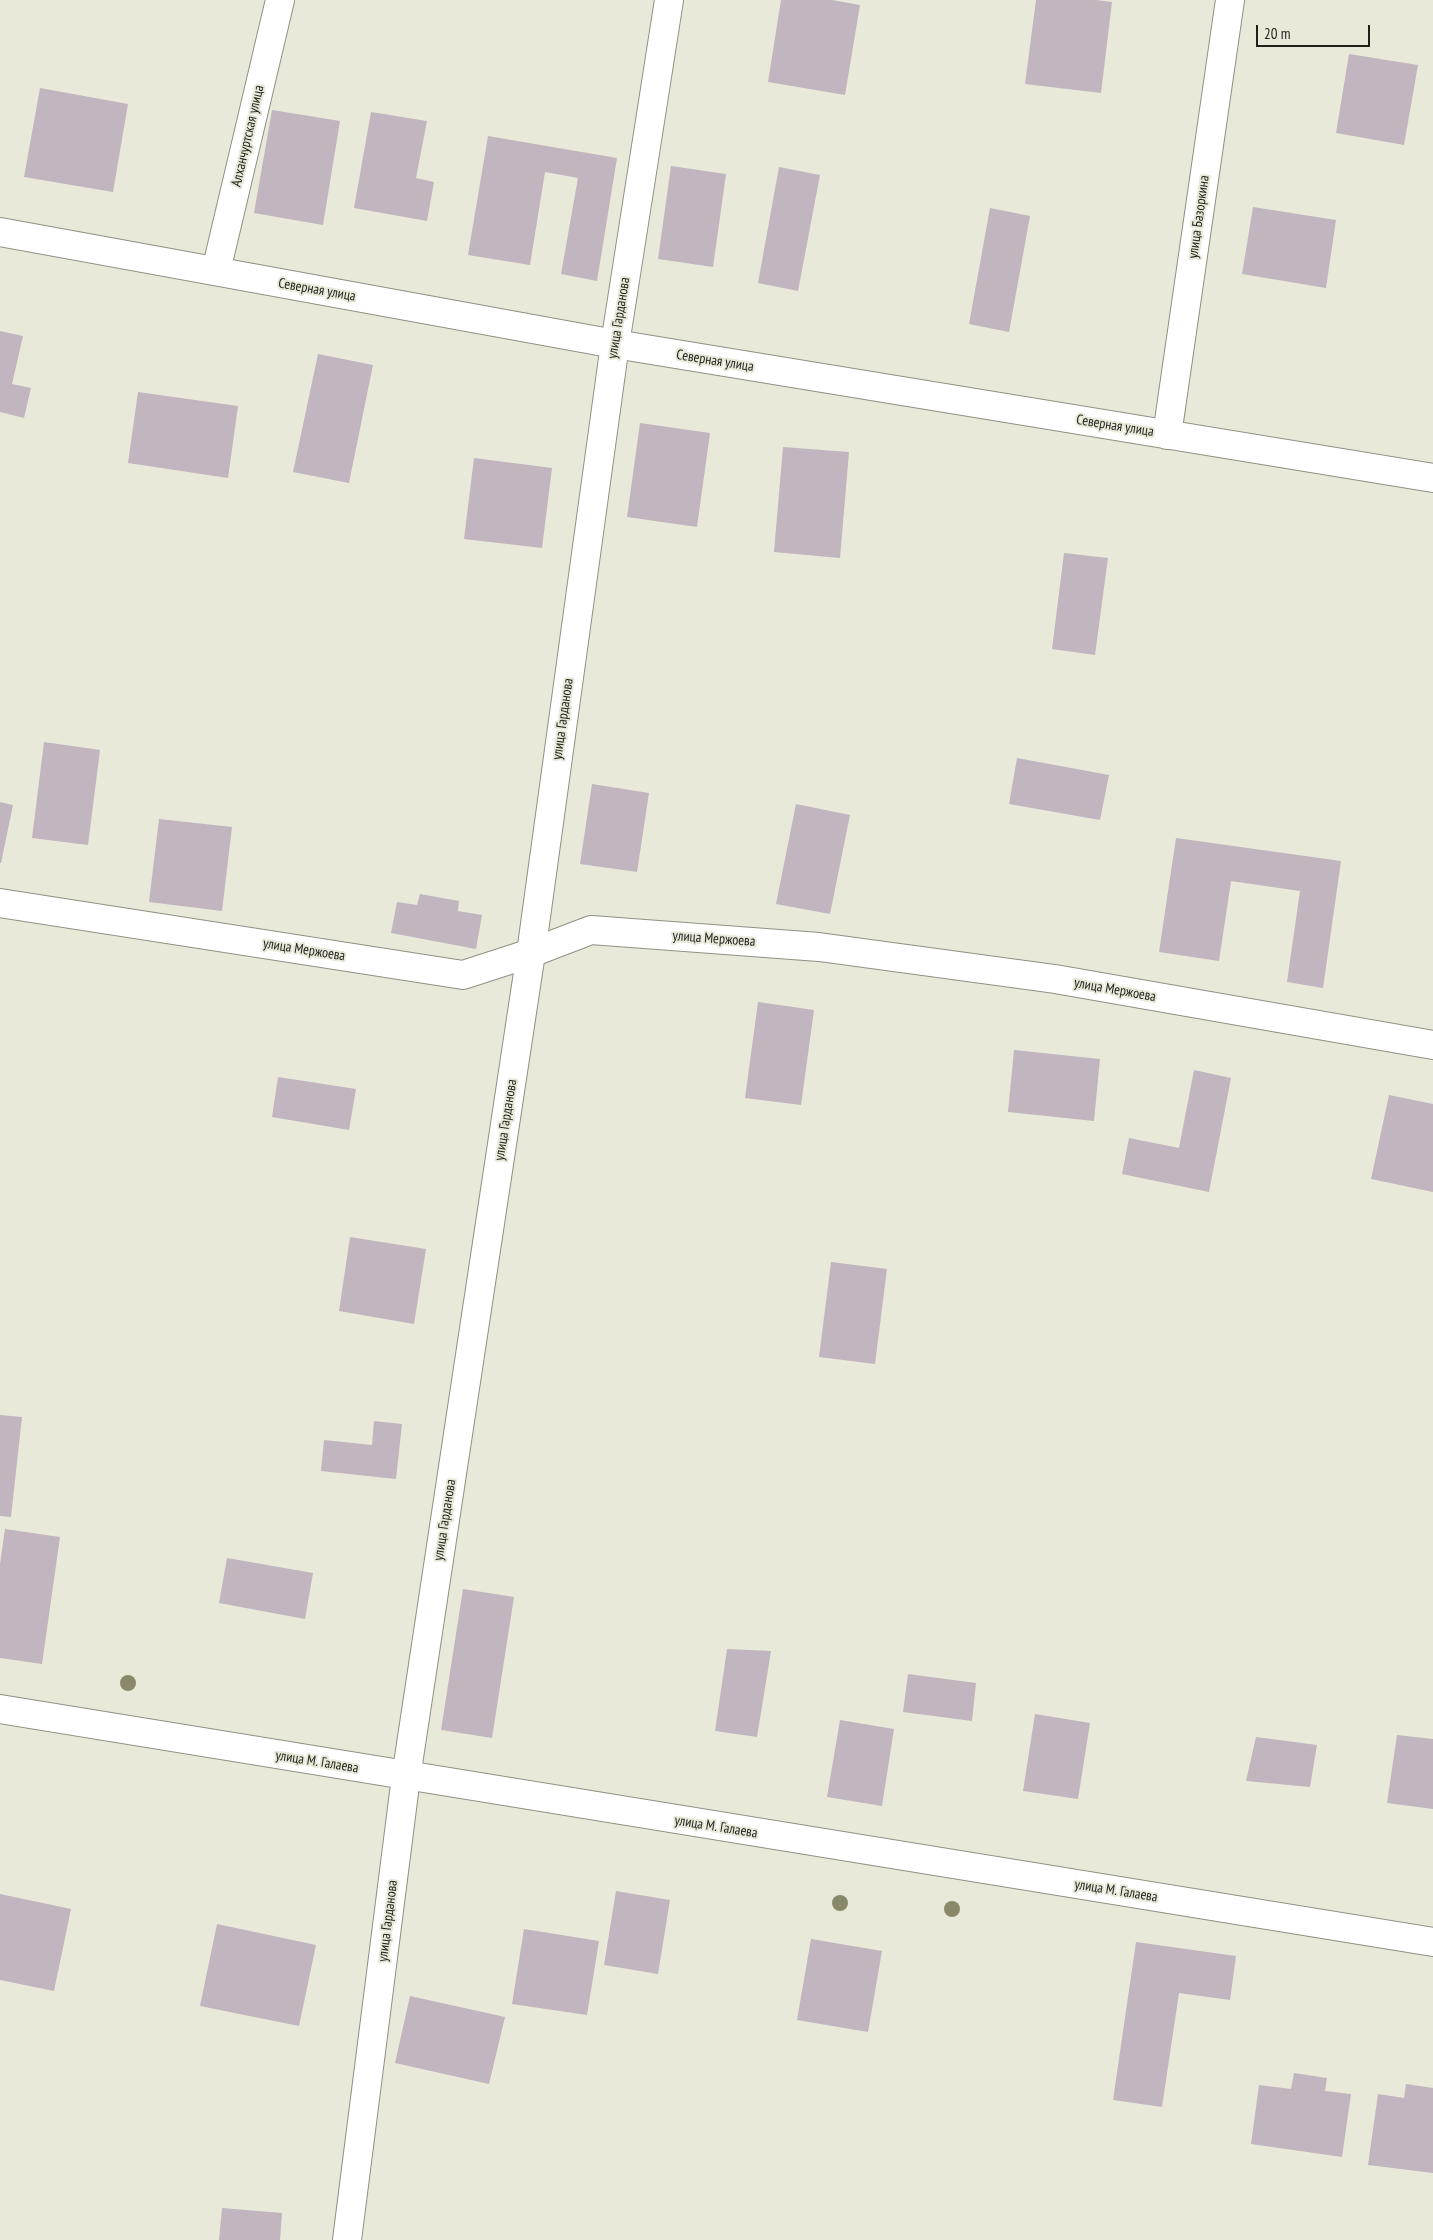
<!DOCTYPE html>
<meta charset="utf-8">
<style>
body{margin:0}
#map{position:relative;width:1433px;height:2240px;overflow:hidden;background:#e8e9d9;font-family:"PT Sans Narrow",sans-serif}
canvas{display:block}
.scale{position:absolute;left:1256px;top:25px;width:114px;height:22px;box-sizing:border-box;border:2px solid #1f201a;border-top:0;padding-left:6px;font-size:15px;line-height:18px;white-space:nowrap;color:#1f201a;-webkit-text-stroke:4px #e8e9d9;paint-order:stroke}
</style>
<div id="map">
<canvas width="1433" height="2240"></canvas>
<div class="scale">20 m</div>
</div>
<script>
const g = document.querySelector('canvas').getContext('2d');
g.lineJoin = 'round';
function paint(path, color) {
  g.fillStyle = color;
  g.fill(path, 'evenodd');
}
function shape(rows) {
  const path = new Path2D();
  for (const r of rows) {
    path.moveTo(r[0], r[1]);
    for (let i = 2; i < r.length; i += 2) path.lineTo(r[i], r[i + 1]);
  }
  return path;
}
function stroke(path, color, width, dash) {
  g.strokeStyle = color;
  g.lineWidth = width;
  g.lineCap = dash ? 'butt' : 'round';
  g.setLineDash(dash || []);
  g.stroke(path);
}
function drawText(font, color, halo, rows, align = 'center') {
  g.font = font + ' "PT Sans Narrow",sans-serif';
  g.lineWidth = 4;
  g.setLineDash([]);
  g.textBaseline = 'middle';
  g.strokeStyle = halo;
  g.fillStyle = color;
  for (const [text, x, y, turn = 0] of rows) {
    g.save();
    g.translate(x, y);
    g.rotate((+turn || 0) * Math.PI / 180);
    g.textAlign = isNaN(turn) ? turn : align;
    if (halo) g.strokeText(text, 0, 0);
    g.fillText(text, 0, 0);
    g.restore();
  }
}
const building = shape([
 [781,0,832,0,860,5,845,95,768,82],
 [1036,0,1096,0,1112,2,1101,93,1025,84],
 [1349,54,1418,65,1404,145,1336,133],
 [40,88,128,104,113,192,24,177],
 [272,110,340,121,323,225,254,213],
 [371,112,427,121,416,178,434,182,427,221,354,208],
 [488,136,617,158,597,281,561,274,578,178,545,172,530,265,468,255],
 [671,166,726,174,713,267,658,259],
 [779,167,820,175,798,291,758,283],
 [1253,207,1336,220,1326,288,1242,274],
 [990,208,1030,216,1009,332,969,324],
 [0,331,23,336,12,384,31,388,24,418,0,412],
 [318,354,373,365,349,483,293,472],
 [138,392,238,406,228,478,128,463],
 [640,423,710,433,697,527,627,517],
 [783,447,849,452,840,558,774,552],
 [474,458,552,468,542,548,464,539],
 [1064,553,1108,558,1095,655,1052,649],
 [44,742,100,750,88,845,32,838],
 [1017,758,1109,775,1100,820,1009,804],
 [592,784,649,793,637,872,580,864],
 [0,802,13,805,1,863,0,863],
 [796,804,850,815,830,914,776,904],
 [159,819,232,827,222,911,149,902],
 [1176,838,1341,861,1323,988,1287,982,1300,891,1231,881,1219,961,1159,952],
 [420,894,459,901,458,911,482,915,476,949,391,933,397,902,417,905],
 [758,1002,814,1010,801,1105,745,1098],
 [1014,1050,1100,1059,1094,1121,1008,1112],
 [1194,1070,1231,1078,1209,1192,1122,1174,1129,1138,1179,1148],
 [278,1077,356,1089,349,1130,272,1117],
 [1389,1095,1433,1104,1433,1192,1371,1179],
 [350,1237,426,1249,414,1324,339,1311],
 [831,1262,887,1269,875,1364,819,1357],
 [0,1415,22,1417,11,1517,0,1516],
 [374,1421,402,1424,396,1479,321,1471,324,1440,372,1445],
 [5,1529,60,1537,42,1664,0,1658,0,1564],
 [227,1558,313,1573,305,1619,219,1603],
 [463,1589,514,1597,492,1738,441,1730],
 [727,1649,771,1651,757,1737,715,1731],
 [908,1674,976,1683,972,1721,903,1712],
 [1035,1714,1090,1723,1078,1799,1023,1791],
 [840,1720,894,1729,882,1806,827,1797],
 [1397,1735,1433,1739,1433,1809,1387,1803],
 [1256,1737,1317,1745,1310,1787,1246,1781],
 [616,1891,670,1900,658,1974,604,1965],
 [0,1894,71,1909,54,1991,0,1980],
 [217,1924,316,1945,299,2026,200,2006],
 [524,1929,599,1941,587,2015,512,2004],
 [811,1939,882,1951,868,2032,797,2020],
 [1136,1942,1236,1956,1230,2000,1179,1993,1162,2107,1113,2100],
 [410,1996,505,2017,489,2084,395,2063],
 [1294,2073,1327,2078,1325,2091,1351,2094,1342,2157,1251,2144,1259,2085,1291,2089],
 [1406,2084,1433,2088,1433,2173,1368,2165,1378,2094,1404,2098],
 [222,2208,282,2213,280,2240,219,2240]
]);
const street = shape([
 [0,232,615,344,1433,478],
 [216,271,280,0],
 [1167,435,1230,0],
 [0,903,463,975,531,953,591,930,819,947,1055,979,1433,1045],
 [0,1709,1433,1942]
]);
const secondary = shape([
 [347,2240,406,1777,531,953,615,344,669,0]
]);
const trees = [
 [128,1683],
 [840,1903],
 [952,1909]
];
const streetNames = [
 ["Алханчуртская улица",248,136,-77],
 ["улица Базоркина",1199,217,-82],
 ["Северная улица",317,290,10],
 ["улица Гарданова",619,318,-81],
 ["Северная улица",715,361,9],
 ["Северная улица",1115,426,9],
 ["улица Гарданова",563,719,-82],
 ["улица Мержоева",714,939,4],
 ["улица Мержоева",304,950,9],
 ["улица Мержоева",1115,990,10],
 ["улица Гарданова",506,1120,-81],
 ["улица Гарданова",445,1520,-81],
 ["улица М. Галаева",317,1762,9],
 ["улица М. Галаева",716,1827,9],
 ["улица М. Галаева",1116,1891,9],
 ["улица Гарданова",388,1921,-83]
];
paint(building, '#c1b5bf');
stroke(street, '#909183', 30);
stroke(secondary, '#909183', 30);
stroke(street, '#fff', 28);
stroke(secondary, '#fff', 28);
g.fillStyle = '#89896a';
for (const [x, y] of trees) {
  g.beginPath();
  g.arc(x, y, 8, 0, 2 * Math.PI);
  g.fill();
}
drawText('14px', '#1f201a', '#e8e9d9', streetNames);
</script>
